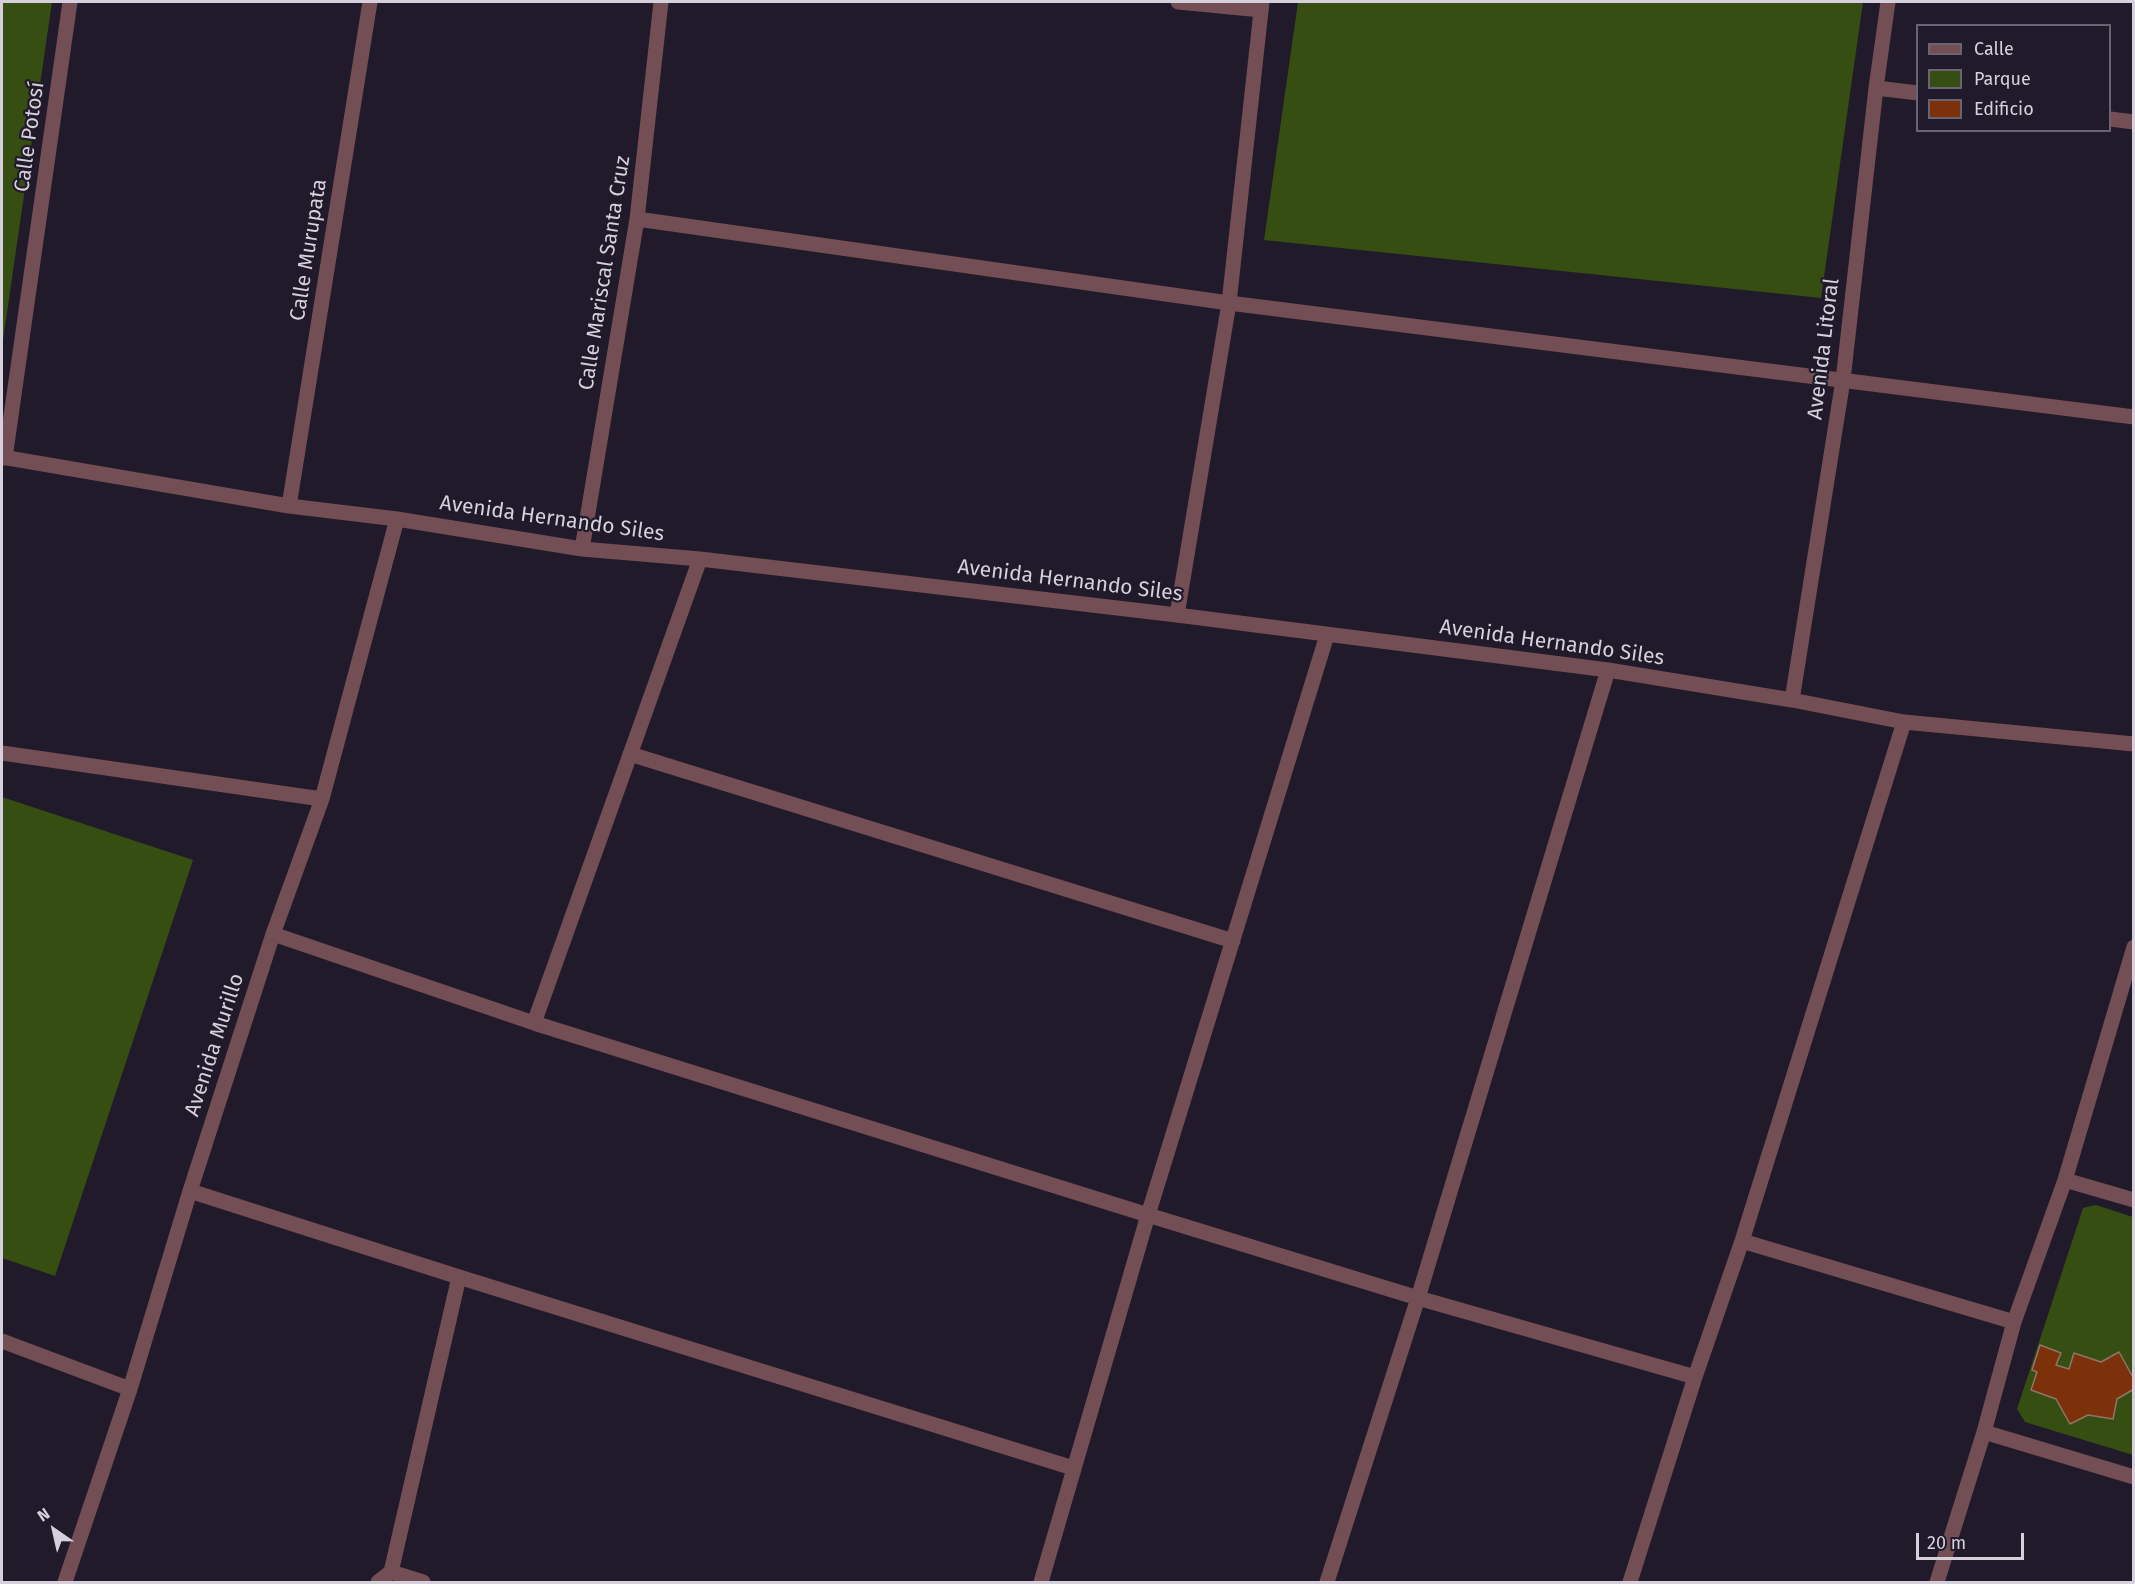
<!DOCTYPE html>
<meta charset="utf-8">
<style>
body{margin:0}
#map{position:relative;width:2135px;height:1584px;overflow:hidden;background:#211a2b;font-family:"Fira Sans",sans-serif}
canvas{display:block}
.frame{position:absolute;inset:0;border:3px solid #d5d0dc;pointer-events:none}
.legend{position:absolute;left:1916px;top:24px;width:195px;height:108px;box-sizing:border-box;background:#211a2b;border:2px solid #696372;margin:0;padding:8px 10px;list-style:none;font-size:18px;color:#d5d0dc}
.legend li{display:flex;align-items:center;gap:12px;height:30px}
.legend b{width:30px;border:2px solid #696372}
.north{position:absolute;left:24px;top:1500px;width:60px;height:60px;-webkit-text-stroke:4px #211a2b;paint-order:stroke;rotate:326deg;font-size:16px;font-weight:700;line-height:24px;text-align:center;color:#d5d0dc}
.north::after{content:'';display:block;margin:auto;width:21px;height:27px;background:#d5d0dc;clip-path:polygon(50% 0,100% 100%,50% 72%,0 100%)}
.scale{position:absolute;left:1916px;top:1533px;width:108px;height:27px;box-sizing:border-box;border:3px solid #d5d0dc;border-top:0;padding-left:8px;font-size:18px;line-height:21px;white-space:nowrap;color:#d5d0dc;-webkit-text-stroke:4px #211a2b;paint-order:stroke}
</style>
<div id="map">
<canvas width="2135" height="1584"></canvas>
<div class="frame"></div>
<ul class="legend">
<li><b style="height:8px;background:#744e55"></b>Calle</li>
<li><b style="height:16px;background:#364e11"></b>Parque</li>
<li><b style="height:16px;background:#7d310b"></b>Edificio</li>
</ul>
<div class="north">N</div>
<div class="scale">20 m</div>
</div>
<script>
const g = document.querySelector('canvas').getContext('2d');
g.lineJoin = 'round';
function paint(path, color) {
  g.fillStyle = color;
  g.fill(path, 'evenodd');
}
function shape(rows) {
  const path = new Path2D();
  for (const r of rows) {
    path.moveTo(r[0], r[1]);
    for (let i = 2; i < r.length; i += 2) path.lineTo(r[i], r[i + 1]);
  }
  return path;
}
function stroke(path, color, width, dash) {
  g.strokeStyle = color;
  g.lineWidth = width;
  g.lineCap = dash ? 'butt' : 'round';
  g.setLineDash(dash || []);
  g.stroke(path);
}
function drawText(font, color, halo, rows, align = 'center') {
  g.font = font + ' "Fira Sans",sans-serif';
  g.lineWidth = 4.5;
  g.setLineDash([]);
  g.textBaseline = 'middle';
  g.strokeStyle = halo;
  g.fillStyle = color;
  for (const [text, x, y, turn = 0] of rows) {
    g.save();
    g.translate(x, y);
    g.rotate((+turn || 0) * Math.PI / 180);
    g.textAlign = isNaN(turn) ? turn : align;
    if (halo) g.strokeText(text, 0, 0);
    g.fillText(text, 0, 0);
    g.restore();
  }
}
const green = shape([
 [2,2,52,2,2,347],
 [1298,2,1863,2,1821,298,1264,240],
 [2,797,193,860,55,1276,2,1258],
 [2096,1205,2133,1217,2133,1455,2025,1422,2017,1409,2083,1208]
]);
const building = shape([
 [2040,1345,2061,1353,2056,1365,2069,1369,2074,1353,2101,1362,2119,1352,2134,1379,2134,1389,2117,1399,2113,1419,2088,1415,2070,1424,2056,1399,2031,1390,2037,1372,2032,1370,2040,1345]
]);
const minor = shape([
 [1178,2,1261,10],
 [1876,88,1918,93],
 [2110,119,2134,122],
 [637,219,1229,303,2134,417],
 [2,457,289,506,397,519,582,549,700,559,1177,615,1608,670,1792,700,1904,722,2134,744],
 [5,458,70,2],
 [289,506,370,2],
 [582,549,637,219,661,2],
 [1177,615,1229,303,1262,2],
 [1792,700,1843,380,1876,88,1888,2],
 [2,753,322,799],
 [630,754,1233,941],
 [273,934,534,1023,1148,1215,1418,1298,1695,1377],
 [534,1023,700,559],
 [2065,1180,2134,1200],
 [190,1191,459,1277,1073,1468],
 [1742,1241,2014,1322],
 [2,1341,130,1389],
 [1984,1432,2134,1477],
 [391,1572,423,1582],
 [65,1582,130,1389,190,1191,273,934,322,799,397,519],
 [378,1582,391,1572,459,1277],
 [1041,1582,1148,1215,1327,635],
 [1327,1582,1418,1298,1608,670],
 [1630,1582,1695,1377,1742,1241,1904,722],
 [1937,1582,1984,1432,2014,1322,2065,1180,2134,947]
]);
const streetNames = [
 ["Calle Potosí",30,137,-82],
 ["Calle Murupata",309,250,-81],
 ["Calle Mariscal Santa Cruz",605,273,-81],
 ["Avenida Litoral",1824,349,-83],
 ["Avenida Hernando Siles",552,519,8],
 ["Avenida Hernando Siles",1070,581,7],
 ["Avenida Hernando Siles",1552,643,8],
 ["Avenida Murillo",215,1045,-72]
];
paint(green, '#364e11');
paint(building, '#7d310b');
stroke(building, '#8e756b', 1.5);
stroke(minor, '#744e55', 15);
drawText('21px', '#d5d0dc', '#211a2b', streetNames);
</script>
